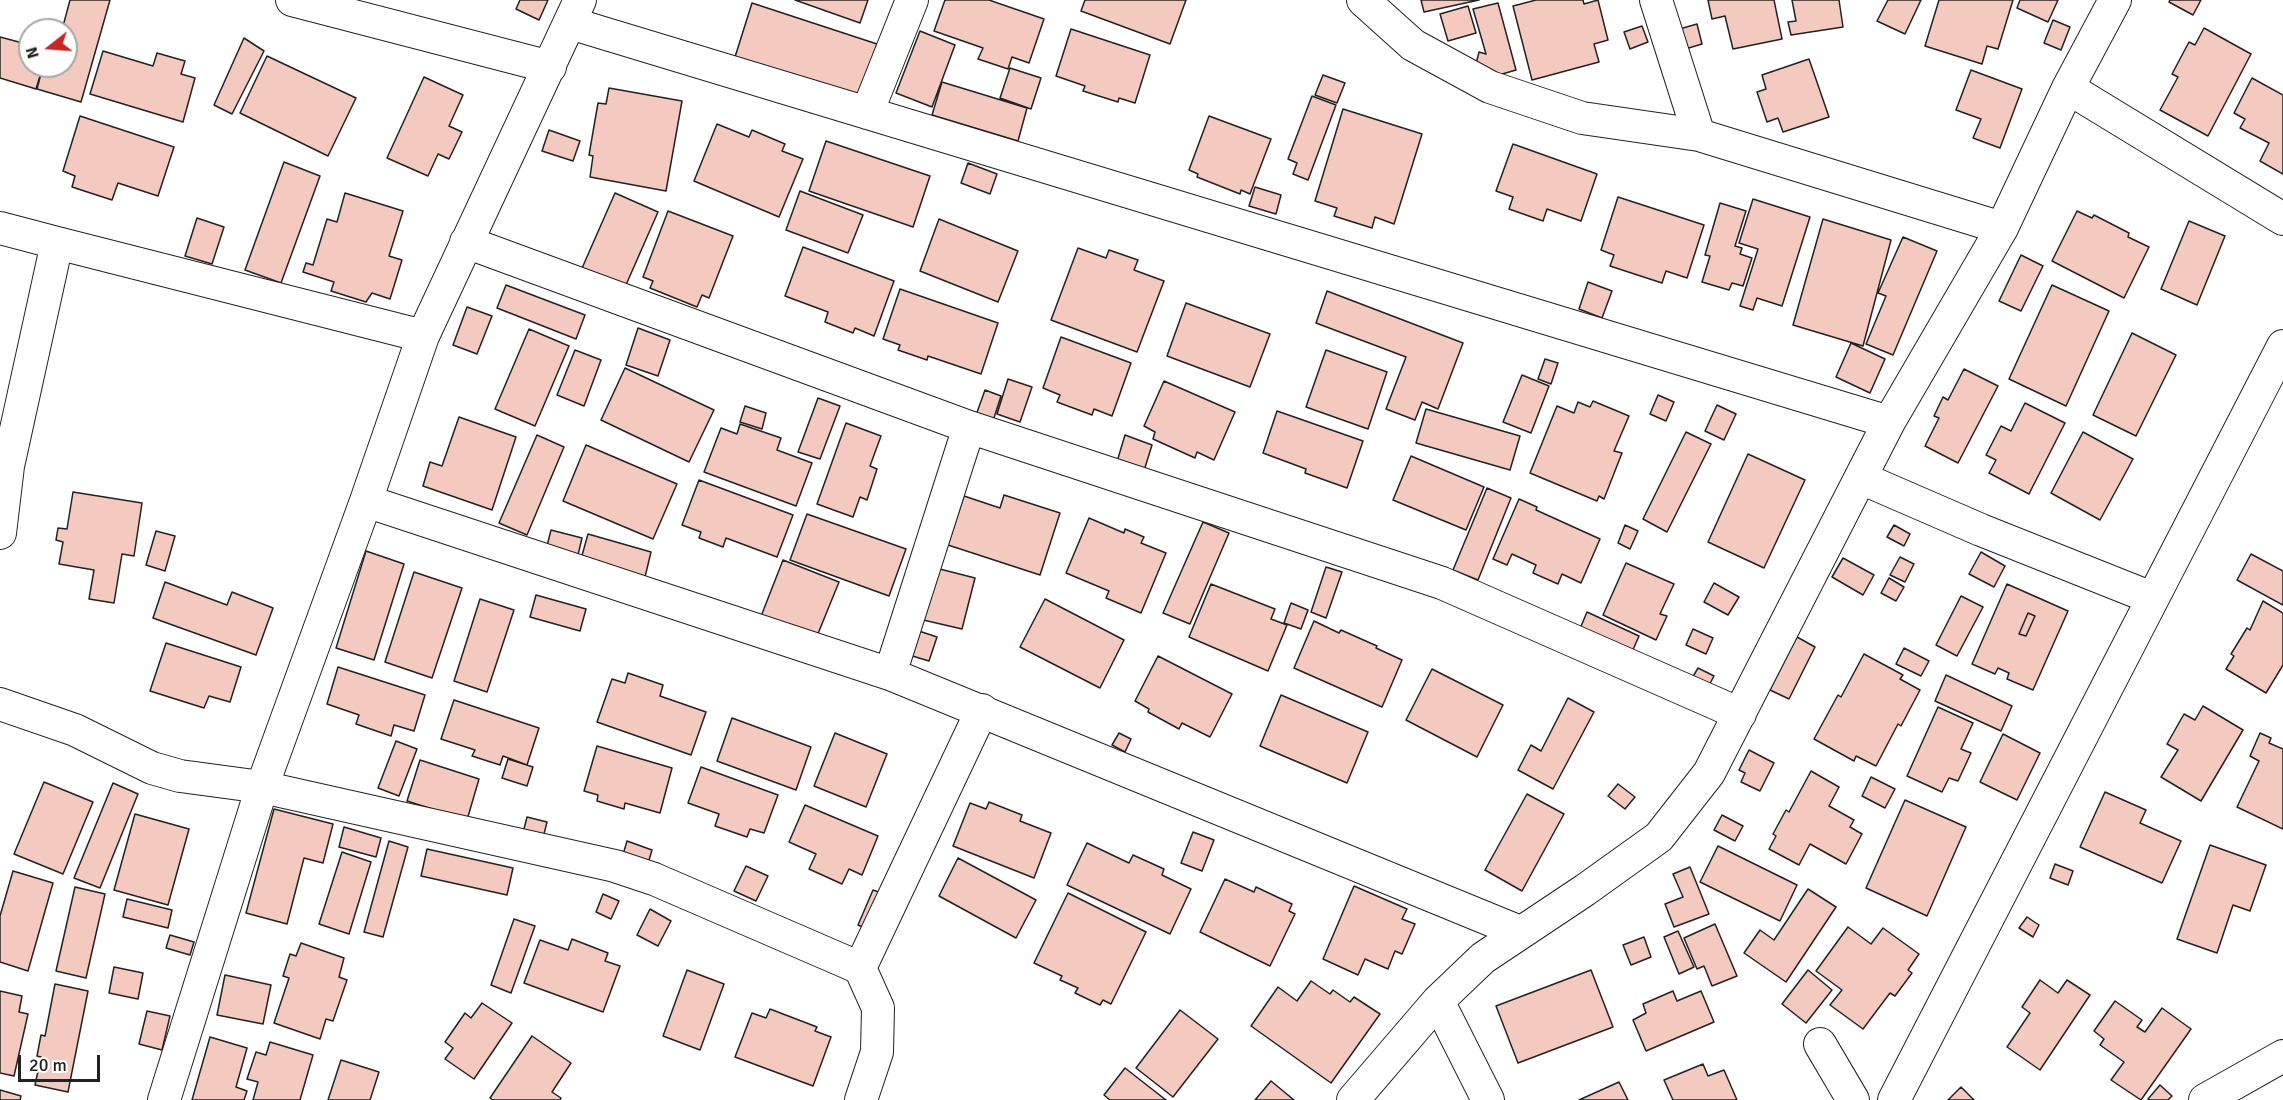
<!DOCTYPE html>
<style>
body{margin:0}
#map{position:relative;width:2283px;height:1100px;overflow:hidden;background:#fff;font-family:Signika,sans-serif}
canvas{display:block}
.north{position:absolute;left:18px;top:18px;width:60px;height:60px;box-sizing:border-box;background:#fff;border:2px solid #a7a7a7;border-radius:50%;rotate:253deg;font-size:16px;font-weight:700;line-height:24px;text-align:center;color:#222}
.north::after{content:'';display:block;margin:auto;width:21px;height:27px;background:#c62828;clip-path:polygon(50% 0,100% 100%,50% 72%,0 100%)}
.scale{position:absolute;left:18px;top:1055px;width:82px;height:27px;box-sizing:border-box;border:3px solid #222;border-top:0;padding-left:8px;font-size:18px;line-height:21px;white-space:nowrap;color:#222;-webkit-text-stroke:4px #fff;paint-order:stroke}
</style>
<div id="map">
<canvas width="2283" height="1100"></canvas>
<div class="north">N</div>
<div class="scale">20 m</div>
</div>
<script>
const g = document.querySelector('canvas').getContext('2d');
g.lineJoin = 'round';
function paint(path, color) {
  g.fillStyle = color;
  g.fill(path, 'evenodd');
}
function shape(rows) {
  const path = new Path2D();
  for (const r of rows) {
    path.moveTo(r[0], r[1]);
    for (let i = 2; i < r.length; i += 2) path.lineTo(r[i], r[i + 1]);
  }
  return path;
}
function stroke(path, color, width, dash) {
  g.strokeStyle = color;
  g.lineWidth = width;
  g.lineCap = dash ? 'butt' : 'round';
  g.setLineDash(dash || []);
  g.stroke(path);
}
const building = shape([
 [70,0,110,0,81,102,37,89,43,66,66,66,66,30,62,30,70,0],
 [520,0,548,0,539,20,516,9,520,0],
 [795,0,868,0,860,23,795,0],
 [945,0,989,0,1044,19,1029,63,1012,57,1008,69,978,59,983,48,934,31,945,0],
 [1085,0,1186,0,1170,44,1081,11,1085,0],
 [1421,0,1479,0,1424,12,1421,0],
 [1536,0,1583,0,1584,4,1598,0,1608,40,1594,44,1599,62,1532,80,1513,6,1536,0],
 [1708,0,1774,0,1782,39,1733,49,1725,16,1712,19,1708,0],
 [1792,0,1839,0,1843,27,1791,35,1788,22,1796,21,1792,0],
 [1888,0,1921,0,1905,34,1877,21,1888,0],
 [1939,0,2013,0,1998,49,1987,46,1982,64,1925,46,1939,0],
 [2020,0,2058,0,2048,22,2017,8,2020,0],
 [2170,0,2201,0,2193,15,2169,2,2170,0],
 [752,3,877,44,859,98,735,57,752,3],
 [1498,3,1516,70,1492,77,1474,72,1479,52,1486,54,1473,9,1498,3],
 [1468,6,1476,33,1448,41,1440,14,1468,6],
 [2053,20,2070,27,2061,50,2044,43,2053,20],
 [1697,24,1702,44,1682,50,1676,30,1697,24],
 [1642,26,1648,42,1630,49,1624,32,1642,26],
 [2204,28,2251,54,2208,136,2160,110,2178,77,2172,74,2189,42,2195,45,2204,28],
 [1071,29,1150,55,1135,103,1119,98,1118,102,1083,91,1085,86,1056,76,1071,29],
 [920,31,955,45,932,107,896,93,920,31],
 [0,37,30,45,30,66,43,66,36,89,0,78,0,37],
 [244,38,264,51,232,114,214,105,244,38],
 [103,51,153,66,157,53,185,61,181,74,195,78,183,122,90,94,103,51],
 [267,56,356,98,328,156,240,113,267,56],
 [1809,59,1829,117,1783,132,1778,118,1767,122,1757,92,1766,89,1762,75,1809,59],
 [1010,68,1041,78,1031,109,1000,98,1010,68],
 [1971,70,2022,89,2000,148,1973,138,1981,119,1956,110,1971,70],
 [1323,75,1345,83,1337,103,1315,95,1323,75],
 [424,77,463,95,449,126,462,132,449,159,438,154,428,176,387,158,424,77],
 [2252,78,2283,95,2283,174,2260,161,2269,143,2240,128,2245,119,2234,113,2252,78],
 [942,82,1027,108,1018,141,932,115,942,82],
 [609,88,682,101,666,191,590,177,593,156,589,155,598,103,606,104,609,88],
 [1312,96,1336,105,1308,180,1293,174,1297,163,1288,159,1312,96],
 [1343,109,1422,134,1394,224,1375,217,1372,228,1334,216,1337,208,1315,201,1343,109],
 [80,116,174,147,158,196,118,183,112,200,72,187,75,176,63,171,80,116],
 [1209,116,1271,139,1250,194,1241,190,1240,194,1197,177,1198,174,1189,170,1209,116],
 [717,124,749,137,752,130,785,144,782,151,803,159,779,217,694,181,717,124],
 [549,130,580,141,573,161,542,151,549,130],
 [826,141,930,176,913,227,809,191,826,141],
 [1513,144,1597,174,1581,221,1547,209,1543,221,1509,209,1513,197,1496,191,1513,144],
 [284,162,320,176,281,283,245,270,284,162],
 [968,163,997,174,990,194,961,183,968,163],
 [1255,187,1281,195,1276,214,1249,206,1255,187],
 [800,191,863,215,848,253,786,230,800,191],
 [345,193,403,211,389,256,402,260,390,299,372,293,366,302,331,291,334,282,303,272,306,263,313,265,327,219,337,222,345,193],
 [615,193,658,212,622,294,579,275,615,193],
 [1618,197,1704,225,1687,278,1666,271,1662,283,1610,266,1614,255,1601,250,1618,197],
 [1753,199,1810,217,1782,306,1757,298,1753,310,1740,306,1758,249,1739,243,1753,199],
 [1720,203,1746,211,1735,246,1742,248,1740,254,1752,258,1743,286,1732,283,1729,290,1702,282,1710,256,1705,255,1720,203],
 [668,211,733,236,709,298,702,295,697,307,650,288,653,281,643,277,668,211],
 [2077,211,2092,218,2094,215,2129,233,2128,237,2149,247,2124,298,2052,261,2077,211],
 [197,218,224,227,212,264,185,256,197,218],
 [939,219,1018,251,998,302,920,271,939,219],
 [1823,219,1891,240,1863,346,1793,325,1823,219],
 [2189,221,2225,236,2197,305,2161,289,2189,221],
 [1903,237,1937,251,1893,355,1866,344,1886,296,1878,293,1903,237],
 [803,247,894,281,874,336,855,328,853,333,825,322,828,312,785,296,803,247],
 [1078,248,1106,258,1109,250,1138,260,1134,270,1164,281,1137,352,1051,320,1078,248],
 [2021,255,2043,266,2021,311,1999,301,2021,255],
 [1588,282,1612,291,1602,318,1579,309,1588,282],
 [506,285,585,315,576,339,497,308,506,285],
 [2052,285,2109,311,2066,406,2009,379,2052,285],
 [900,289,998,323,981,374,928,356,927,360,898,350,900,345,883,339,900,289],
 [1327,291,1463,343,1438,409,1422,402,1415,420,1386,409,1406,357,1316,323,1327,291],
 [1186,303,1270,334,1250,387,1167,356,1186,303],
 [467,307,492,316,477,354,453,345,467,307],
 [638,328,670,340,658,376,626,365,638,328],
 [529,329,569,346,535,426,495,409,529,329],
 [2132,333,2176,355,2136,436,2093,415,2132,333],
 [1061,337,1131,363,1112,416,1094,409,1092,415,1057,402,1060,395,1043,388,1061,337],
 [1851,343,1885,359,1870,393,1836,377,1851,343],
 [575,350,601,360,584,406,557,395,575,350],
 [1326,350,1387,372,1368,429,1306,407,1326,350],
 [1545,359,1558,363,1551,384,1538,379,1545,359],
 [625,368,714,410,689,462,601,420,625,368],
 [1964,369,1998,386,1958,463,1925,446,1939,418,1934,416,1943,397,1948,400,1964,369],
 [1522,375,1549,386,1531,433,1503,422,1522,375],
 [1008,379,1032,387,1020,422,997,414,1008,379],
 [1164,381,1235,412,1214,460,1197,452,1195,458,1153,439,1155,432,1144,426,1164,381],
 [985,390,1001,396,992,424,975,418,985,390],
 [1658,395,1674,402,1666,421,1650,414,1658,395],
 [818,398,840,406,820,459,798,452,818,398],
 [1593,401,1629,416,1614,451,1622,453,1604,499,1599,496,1597,501,1530,473,1557,406,1574,413,1578,402,1590,407,1593,401],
 [2025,403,2065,423,2029,494,1989,473,1996,460,1986,455,2001,426,2011,431,2025,403],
 [1717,405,1736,414,1724,440,1705,431,1717,405],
 [745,406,766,413,762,429,740,422,745,406],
 [1426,409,1520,436,1510,470,1416,443,1426,409],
 [1277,411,1363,441,1347,488,1305,473,1306,469,1263,453,1277,411],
 [459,417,516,437,492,510,423,486,430,462,442,466,459,417],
 [846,423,881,436,870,466,877,469,867,500,860,497,853,517,817,504,846,423],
 [740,424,781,438,777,450,812,463,796,506,704,472,721,428,737,434,740,424],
 [1686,432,1711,444,1667,532,1643,519,1686,432],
 [2083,432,2133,459,2100,520,2051,493,2083,432],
 [537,435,564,447,527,535,499,523,537,435],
 [1125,435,1152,445,1143,474,1116,465,1125,435],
 [586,445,677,484,653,539,563,501,586,445],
 [1748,454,1805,480,1764,568,1708,542,1748,454],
 [1411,456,1484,487,1466,530,1393,500,1411,456],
 [699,480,793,515,777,557,726,538,723,547,699,538,701,532,682,525,699,480],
 [1487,488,1511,498,1478,580,1453,570,1487,488],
 [73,492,142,503,134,556,122,554,114,603,89,599,94,570,59,564,63,542,56,540,58,528,67,529,73,492],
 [1004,495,1060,513,1040,575,948,545,964,496,1000,508,1004,495],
 [1519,499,1537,507,1536,510,1600,539,1581,583,1562,574,1558,584,1533,573,1536,565,1512,554,1507,565,1493,559,1519,499],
 [807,514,906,549,889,596,790,560,807,514],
 [1089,518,1124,533,1125,529,1144,537,1141,543,1166,553,1141,613,1106,598,1109,591,1066,573,1089,518],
 [1203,522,1229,533,1190,624,1163,613,1203,522],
 [1625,525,1638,531,1630,549,1618,543,1625,525],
 [1894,525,1910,534,1904,546,1887,537,1894,525],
 [551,530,582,538,578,555,547,546,551,530],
 [156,531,175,536,165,571,146,565,156,531],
 [588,534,651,552,645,577,581,559,588,534],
 [366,551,404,564,374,660,336,648,366,551],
 [1981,552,2005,566,1994,587,1969,574,1981,552],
 [2251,554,2283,571,2283,605,2237,580,2251,554],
 [1900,557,1914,564,1905,582,1890,575,1900,557],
 [1843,558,1874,575,1863,595,1832,577,1843,558],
 [783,560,839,582,813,646,758,624,783,560],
 [1626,563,1674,584,1660,614,1667,616,1656,640,1603,615,1626,563],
 [932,567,975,578,962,629,919,619,932,567],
 [1326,567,1342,572,1326,618,1311,612,1326,567],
 [414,572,462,588,432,678,385,662,414,572],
 [1889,578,1904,587,1896,601,1881,593,1889,578],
 [165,582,227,605,232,592,273,608,256,655,153,618,165,582],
 [1714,583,1739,597,1728,615,1704,602,1714,583],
 [1211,584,1275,609,1271,619,1287,625,1268,671,1189,637,1211,584],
 [2007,584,2068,611,2033,690,2007,679,2009,673,1998,668,1995,674,1972,664,2007,584],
 [2028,613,2035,616,2026,636,2019,634,2028,613],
 [536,595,586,609,580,631,530,617,536,595],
 [1961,596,1983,607,1957,656,1936,645,1961,596],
 [480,599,514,610,487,692,454,681,480,599],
 [1045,599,1124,640,1100,688,1020,647,1045,599],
 [2263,601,2283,613,2283,665,2266,693,2226,669,2234,656,2231,654,2247,628,2250,630,2263,601],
 [1291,603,1308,610,1301,629,1284,623,1291,603],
 [1587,612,1639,636,1629,659,1577,636,1587,612],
 [2028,613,2035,616,2026,636,2019,634,2028,613],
 [1314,621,1339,633,1341,630,1377,646,1376,648,1402,660,1382,707,1294,668,1314,621],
 [1693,629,1713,638,1706,654,1686,645,1693,629],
 [916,630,937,637,929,661,909,655,916,630],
 [1797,637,1815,647,1789,699,1770,690,1797,637],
 [166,643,241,667,230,702,209,696,204,708,150,691,166,643],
 [1904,648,1929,661,1921,676,1896,664,1904,648],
 [1864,654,1903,675,1900,679,1920,690,1901,726,1898,724,1876,766,1856,756,1854,761,1814,739,1838,695,1841,697,1864,654],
 [1158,656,1232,694,1210,737,1182,723,1179,729,1148,712,1149,709,1135,701,1158,656],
 [338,667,425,695,414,731,394,725,391,736,356,724,359,715,327,704,338,667],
 [1698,668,1714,676,1707,689,1691,680,1698,668],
 [1432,669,1503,705,1477,757,1406,720,1432,669],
 [628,673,663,685,660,696,706,712,691,755,597,722,612,679,625,683,628,673],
 [1946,675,2012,706,2001,731,1935,701,1946,675],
 [1281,695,1368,732,1347,783,1260,746,1281,695],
 [1568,698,1594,712,1553,789,1518,770,1531,745,1541,751,1568,698],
 [454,700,539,728,527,765,503,756,500,765,472,756,475,750,441,739,454,700],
 [2203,706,2243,730,2201,801,2161,777,2178,750,2167,744,2184,714,2195,720,2203,706],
 [1938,707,1973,723,1961,749,1971,753,1958,781,1949,778,1942,792,1907,776,1938,707],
 [732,718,811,747,796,790,717,761,732,718],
 [835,733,887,754,866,807,814,786,835,733],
 [1119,733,1131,739,1125,752,1112,745,1119,733],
 [2260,733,2271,738,2269,743,2283,749,2283,829,2237,807,2259,761,2250,756,2260,733],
 [2003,734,2040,753,2017,800,1980,782,2003,734],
 [396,741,417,749,399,796,378,788,396,741],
 [597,746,672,768,660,813,625,803,624,809,597,801,598,795,584,791,597,746],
 [1749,750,1774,763,1760,791,1741,782,1745,773,1739,770,1749,750],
 [508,759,533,767,527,786,502,778,508,759],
 [420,760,479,779,467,820,407,801,420,760],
 [701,767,778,795,764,833,750,829,747,837,715,826,719,814,688,803,701,767],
 [1811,771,1839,787,1829,806,1854,820,1850,827,1862,834,1846,864,1810,844,1799,865,1769,849,1776,836,1773,834,1786,810,1789,812,1811,771],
 [1871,777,1895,789,1885,808,1862,796,1871,777],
 [44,782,93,802,63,874,14,854,44,782],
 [113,783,138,794,100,888,74,878,113,783],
 [1618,784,1635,797,1625,809,1608,796,1618,784],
 [2105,792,2146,810,2140,823,2181,841,2162,883,2080,847,2105,792],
 [1527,794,1564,814,1522,891,1485,870,1527,794],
 [1905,800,1966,827,1927,916,1866,888,1905,800],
 [989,802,1022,815,1020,821,1051,833,1034,878,953,846,970,803,986,809,989,802],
 [805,805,878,836,862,875,849,869,842,884,809,869,816,854,789,842,805,805],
 [274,809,333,824,323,863,304,858,287,924,246,913,274,809],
 [135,814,189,829,168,905,114,890,135,814],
 [1722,815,1743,826,1735,841,1714,830,1722,815],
 [527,817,547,822,543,838,523,833,527,817],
 [344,827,381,838,376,857,339,847,344,827],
 [1193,832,1214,840,1202,871,1181,863,1193,832],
 [389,841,408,847,383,937,364,932,389,841],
 [627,841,652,850,647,867,622,858,627,841],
 [1087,843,1129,863,1133,855,1164,869,1162,875,1191,889,1170,934,1067,885,1087,843],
 [2210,845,2266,865,2250,911,2233,905,2217,953,2177,939,2210,845],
 [1718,846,1797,885,1780,921,1700,882,1718,846],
 [427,849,513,868,507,895,421,876,427,849],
 [342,852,371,862,349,934,319,924,342,852],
 [958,858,1036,900,1016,938,939,896,958,858],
 [2055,864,2073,871,2068,885,2050,878,2055,864],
 [746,866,768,876,756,901,734,891,746,866],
 [1690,867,1709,914,1674,927,1665,904,1683,897,1673,874,1690,867],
 [13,871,53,883,28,971,0,962,0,916,13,871],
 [1225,879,1254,892,1256,887,1292,904,1289,911,1295,914,1270,966,1200,932,1225,879],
 [1354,886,1407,909,1402,919,1415,924,1402,954,1395,951,1388,969,1365,959,1358,975,1323,959,1354,886],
 [75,887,105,894,86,978,56,971,75,887],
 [1808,889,1836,907,1786,982,1744,953,1760,930,1774,940,1808,889],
 [873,890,890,896,874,932,858,925,873,890],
 [1068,893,1146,932,1111,1004,1103,1000,1100,1005,1075,993,1078,988,1060,980,1062,976,1034,963,1068,893],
 [603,894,619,901,611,919,596,912,603,894],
 [127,899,172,910,168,928,123,917,127,899],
 [650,909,671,921,658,946,637,935,650,909],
 [2027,917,2039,925,2033,937,2019,928,2027,917],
 [514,919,535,926,511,993,491,985,514,919],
 [1715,924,1737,976,1712,986,1704,966,1697,969,1684,938,1715,924],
 [1848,927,1871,944,1883,928,1919,954,1908,970,1912,973,1895,996,1890,993,1863,1029,1830,1005,1842,990,1816,971,1848,927],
 [1678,931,1694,967,1679,974,1664,937,1678,931],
 [170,935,194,942,190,955,166,948,170,935],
 [1644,937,1651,957,1631,965,1623,945,1644,937],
 [572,939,608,953,605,961,620,966,603,1012,524,983,540,940,568,950,572,939],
 [301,943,344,958,339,977,347,980,333,1021,326,1019,320,1039,274,1023,289,978,283,976,290,954,296,956,301,943],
 [114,967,143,973,138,999,109,993,114,967],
 [687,970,724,984,700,1050,663,1036,687,970],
 [1591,970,1613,1027,1518,1063,1496,1006,1591,970],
 [1808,970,1832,990,1806,1023,1782,1004,1808,970],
 [225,975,271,985,263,1024,217,1015,225,975],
 [2040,980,2058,993,2067,980,2090,995,2040,1070,2007,1047,2030,1013,2022,1007,2040,980],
 [1311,981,1330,994,1333,990,1350,1002,1354,997,1380,1014,1331,1083,1251,1026,1278,987,1297,1001,1311,981],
 [55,984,88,991,68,1092,35,1085,41,1057,37,1056,41,1035,45,1036,55,984],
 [0,991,22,996,19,1012,28,1014,14,1076,0,1073,0,991],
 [1673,991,1677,1001,1701,991,1714,1022,1646,1051,1633,1020,1646,1013,1643,1004,1673,991],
 [2115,1001,2142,1020,2137,1027,2145,1032,2162,1008,2191,1029,2141,1100,2111,1080,2124,1062,2100,1045,2104,1039,2094,1031,2115,1001],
 [482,1003,512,1023,474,1079,445,1059,453,1048,445,1042,465,1013,471,1018,482,1003],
 [770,1009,817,1027,815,1031,831,1037,813,1086,735,1057,752,1013,766,1018,770,1009],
 [1180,1010,1218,1039,1173,1097,1136,1068,1180,1010],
 [147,1011,170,1016,162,1050,139,1044,147,1011],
 [532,1036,571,1063,552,1092,561,1098,560,1100,493,1100,490,1098,532,1036],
 [210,1037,247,1048,236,1087,247,1091,244,1100,192,1100,210,1037],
 [270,1042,313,1055,300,1100,253,1100,258,1082,247,1079,256,1052,266,1055,270,1042],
 [341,1060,379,1072,370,1100,328,1100,341,1060],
 [1703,1064,1708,1076,1724,1070,1737,1100,1673,1100,1664,1080,1703,1064],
 [1125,1068,1166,1100,1110,1100,1104,1095,1125,1068],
 [1271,1081,1294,1100,1255,1100,1271,1081],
 [1619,1082,1628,1100,1579,1100,1619,1082],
 [2160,1085,2172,1096,2168,1100,2150,1100,2148,1099,2160,1085],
 [1961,1087,1974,1100,1948,1100,1961,1087],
 [0,1090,21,1096,20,1100,0,1100,0,1090]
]);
const minor = shape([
 [292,0,550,67],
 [1363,0,1413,45,1490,87,1582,118,1699,135,2002,228],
 [1656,0,1699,135],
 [570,23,1889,422],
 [2068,88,2283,219],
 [867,113,912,0],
 [0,228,57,243,8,466,0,533],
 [466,242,969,427,1442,583,1740,714],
 [57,243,423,336],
 [1861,478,1981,530,2152,598],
 [366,501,890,674,1520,932],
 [890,674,969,427],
 [0,704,75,730,152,768,180,776,262,787,615,866,654,879,860,968,878,1008,877,1052,861,1100],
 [860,968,982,710],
 [1438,1001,1488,1100],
 [1820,1044,1853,1100],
 [164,1100,262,787,366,501,423,336,580,0],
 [1353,1100,1438,1001,1483,958,1585,890,1659,837,1709,773,1889,422,2002,228,2068,88,2115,0],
 [1894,1100,2283,346],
 [2205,1100,2283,1056]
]);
paint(building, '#f3c9c0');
stroke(building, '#222', 1.5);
stroke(minor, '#222', 34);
stroke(minor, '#fff', 32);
</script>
